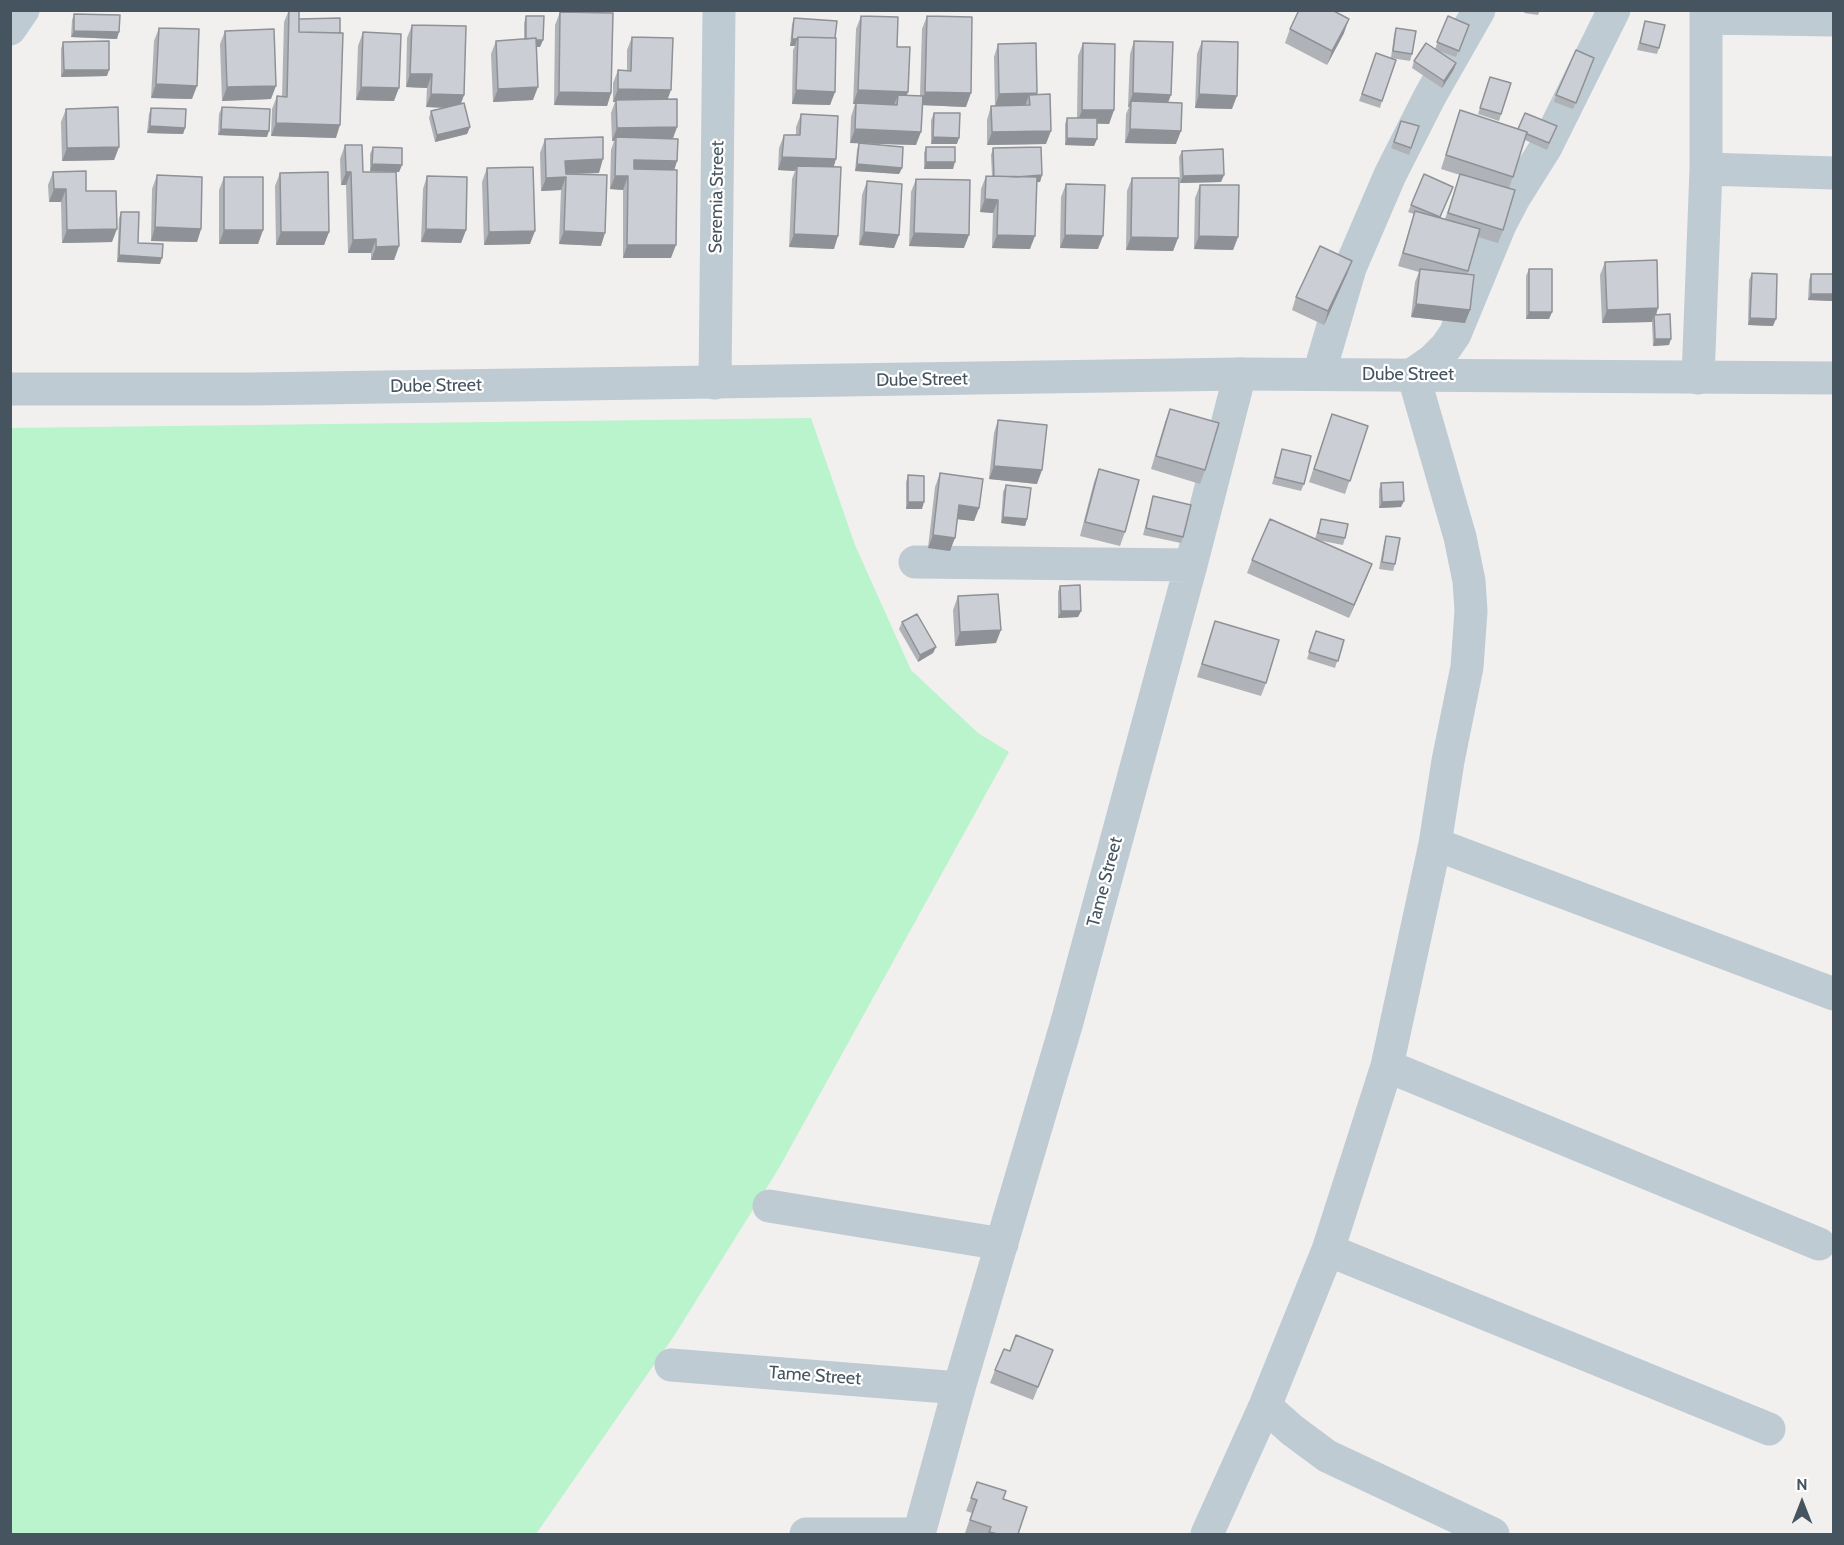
<!DOCTYPE html>
<style>
body{margin:0}
#map{position:relative;width:1844px;height:1545px;overflow:hidden;background:#f2efef;font-family:Cabin,sans-serif}
canvas{display:block}
.frame{position:absolute;inset:0;border:12px solid #45545f;pointer-events:none}
.north{position:absolute;left:1772px;top:1473px;width:60px;height:60px;-webkit-text-stroke:4px #fff;paint-order:stroke;rotate:0deg;font-size:16px;font-weight:700;line-height:24px;text-align:center;color:#45545f}
.north::after{content:'';display:block;margin:auto;width:21px;height:27px;background:#45545f;clip-path:polygon(50% 0,100% 100%,50% 72%,0 100%)}
</style>
<div id="map">
<canvas width="1844" height="1545"></canvas>
<div class="frame"></div>
<div class="north">N</div>
</div>
<script>
const g = document.querySelector('canvas').getContext('2d');
g.lineJoin = 'round';
function paint(path, color) {
  g.fillStyle = color;
  g.fill(path, 'evenodd');
}
function shape(rows) {
  const path = new Path2D();
  for (const r of rows) {
    path.moveTo(r[0], r[1]);
    for (let i = 2; i < r.length; i += 2) path.lineTo(r[i], r[i + 1]);
  }
  return path;
}
function stroke(path, color, width, dash) {
  g.strokeStyle = color;
  g.lineWidth = width;
  g.lineCap = dash ? 'butt' : 'round';
  g.setLineDash(dash || []);
  g.stroke(path);
}
function drawText(font, color, halo, rows, align = 'center') {
  g.font = font + ' Cabin,sans-serif';
  g.lineWidth = 4.5;
  g.setLineDash([]);
  g.textBaseline = 'middle';
  g.strokeStyle = halo;
  g.fillStyle = color;
  for (const [text, x, y, turn = 0] of rows) {
    g.save();
    g.translate(x, y);
    g.rotate((+turn || 0) * Math.PI / 180);
    g.textAlign = isNaN(turn) ? turn : align;
    if (halo) g.strokeText(text, 0, 0);
    g.fillText(text, 0, 0);
    g.restore();
  }
}
const green = shape([
 [811,418,855,545,911,670,978,733,1009,752,779,1168,674,1336,536,1534,11,1534,10,428]
]);
const minor = shape([
 [1706,18,1834,20],
 [10,29,23,10],
 [1706,169,1834,173],
 [1319,374,1350,268,1390,175,1430,96,1479,10],
 [1698,378,1706,169,1706,10],
 [715,383,719,10],
 [915,562,1191,565],
 [1435,844,1834,994],
 [1387,1066,1819,1244],
 [769,1206,1002,1244],
 [1328,1250,1769,1429],
 [671,1365,959,1388],
 [1265,1406,1292,1430,1327,1456,1493,1534],
 [806,1534,919,1534],
 [919,1534,959,1388,1067,1022,1191,565,1240,374],
 [1207,1534,1265,1406,1328,1250,1387,1066,1435,844,1448,761,1467,667,1471,611,1469,581,1460,537,1413,374,1433,360,1446,347,1455,334,1500,225,1514,198,1546,147,1614,10]
]);
const tertiary = shape([
 [10,389,252,389,1240,374,1834,378]
]);
const wall = shape([
 [289,10,299,10,299,19,336,138,271,136,272,109,277,96,282,97,284,22],
 [1525,10,1540,10,1538,15,1524,13],
 [560,12,611,93,607,106,554,105,555,25],
 [74,14,117,39,71,37,72,20],
 [526,16,543,40,540,47,536,47,533,100,493,102,491,54,496,41,524,39,524,23],
 [861,16,897,47,907,96,920,96,922,29,927,16,966,107,922,105,916,145,850,143,851,117,855,104,853,104,856,29],
 [1448,16,1469,25,1456,57,1436,50,1454,69,1442,88,1412,68,1414,61,1435,49],
 [794,18,835,38,835,92,830,105,792,104,793,50,795,46,790,46,792,24],
 [1645,21,1659,48,1657,54,1637,50],
 [412,25,464,95,461,104,470,127,467,134,435,142,429,118,431,111,444,108,426,107,427,88,406,87,407,38],
 [159,28,192,99,151,98,154,41],
 [1396,28,1412,54,1410,61,1391,58,1394,35],
 [1290,29,1344,33,1327,65,1285,43],
 [225,31,271,99,222,101,220,44],
 [363,32,394,101,356,100,358,46],
 [632,37,667,99,677,127,673,139,677,161,674,170,671,258,623,258,623,190,610,189,611,150,614,141,612,141,611,113,615,102,613,102,613,83,618,70,627,71,627,50],
 [1134,41,1168,102,1176,144,1125,143,1126,114,1129,107,1128,107,1130,54],
 [1202,41,1232,109,1195,108,1197,54],
 [63,42,107,76,61,77,61,49],
 [1083,43,1114,110,1109,124,1097,123,1097,139,1094,146,1065,145,1065,124,1067,118,1077,118,1078,56],
 [998,44,1037,93,1037,95,1046,144,987,145,987,120,991,106,995,106,994,57],
 [1376,53,1382,101,1380,108,1359,101],
 [1594,58,1573,109,1554,102,1556,95],
 [1490,77,1511,83,1499,121,1478,114],
 [222,107,267,137,218,135,219,114],
 [151,108,185,128,183,134,147,133,149,114],
 [66,109,119,147,114,160,62,161,61,122],
 [1460,110,1518,129,1554,133,1547,150,1525,140,1509,188,1503,230,1498,243,1478,237,1467,274,1470,310,1465,323,1411,317,1415,282,1419,272,1398,266,1414,214,1408,212,1411,205,1445,219,1460,175,1441,169],
 [934,113,957,144,931,144,931,120],
 [801,114,834,167,834,249,789,247,792,179,795,171,778,170,779,148,784,135,796,135,796,127],
 [1401,121,1419,126,1409,155,1391,148],
 [545,139,599,173,573,174,601,246,559,244,561,190,541,191,540,153],
 [859,143,902,168,899,174,855,171,857,150],
 [345,145,363,172,399,246,394,260,371,260,371,253,348,253,346,185,341,185,340,159],
 [373,147,402,165,399,172,370,171,370,154],
 [926,147,953,169,924,169,924,153],
 [993,148,1042,175,1040,182,1037,182,1030,249,992,248,993,213,980,212,981,189,986,176,992,176,991,155],
 [1182,151,1224,175,1221,182,1180,183,1179,157],
 [487,168,530,244,484,245,482,182],
 [53,172,86,191,112,242,62,243,61,202,49,202,48,185],
 [280,173,329,232,324,245,276,245,275,186],
 [157,175,201,229,197,242,151,241,152,189],
 [427,176,466,230,461,243,421,242,423,189],
 [224,177,263,230,258,244,219,244,219,190],
 [1132,178,1178,238,1173,251,1126,250,1127,191],
 [916,179,964,248,909,246,911,192],
 [867,181,899,235,894,248,859,245,862,195],
 [1066,184,1098,249,1060,248,1061,197],
 [1200,185,1238,237,1233,250,1194,249,1195,198],
 [121,212,138,243,160,264,117,262,119,218],
 [1352,261,1347,274,1324,325,1292,310,1296,297],
 [1605,262,1656,315,1669,345,1653,346,1652,322,1602,323,1600,275],
 [1529,269,1552,312,1549,319,1526,319,1526,276],
 [1752,273,1773,326,1748,325,1749,280],
 [1811,274,1833,274,1833,301,1808,300,1809,280],
 [1170,409,1205,470,1200,484,1151,469,1165,422],
 [998,420,1037,484,989,479,994,433],
 [1368,426,1345,494,1309,482,1327,428],
 [1282,449,1304,484,1301,491,1272,484],
 [1099,469,1125,532,1120,546,1080,536,1094,482],
 [940,473,979,508,974,521,958,519,950,551,928,548,935,487],
 [908,475,922,509,906,509,906,482],
 [1381,483,1401,507,1379,508,1379,490],
 [1006,485,1027,519,1025,526,1001,523,1003,492],
 [1153,496,1183,537,1181,543,1143,535],
 [1321,519,1345,538,1343,545,1317,540,1372,564,1349,618,1247,573,1252,560,1315,539],
 [1386,536,1395,564,1393,571,1379,569,1384,543],
 [1060,586,1081,611,1078,617,1058,618,1058,592],
 [958,596,996,643,955,646,953,610],
 [1215,621,1266,683,1261,696,1197,677],
 [902,622,936,647,933,653,918,662,899,629],
 [1316,631,1344,640,1335,668,1307,659],
 [1053,1350,1033,1400,990,1383,995,1370],
 [977,1482,1003,1499,1018,1534,970,1534,965,1533,972,1513,966,1511]
]);
const shadedWall = shape([
 [1349,19,1344,33,1327,65,1332,51],
 [74,31,119,32,117,39,71,37],
 [792,39,797,39,795,46,790,46],
 [526,40,543,40,540,47,523,46],
 [1456,63,1454,69,1442,88,1444,81],
 [64,70,109,70,107,76,61,77],
 [410,74,432,74,427,88,406,87],
 [156,84,197,86,192,99,151,98],
 [276,86,271,99,222,101,227,87],
 [361,87,399,88,394,101,356,100],
 [538,87,533,100,493,102,498,89],
 [618,89,671,90,666,104,616,100,615,102,613,102],
 [796,90,835,92,830,105,792,104],
 [858,90,908,92,903,105,898,95,894,105,853,104],
 [559,92,611,93,607,106,554,105],
 [925,92,971,93,966,107,920,105],
 [1037,93,1033,106,1029,95,1025,106,995,107,999,94],
 [1133,93,1171,95,1166,108,1131,101,1129,107,1128,107],
 [431,94,464,95,459,108,426,107],
 [1199,94,1237,96,1232,109,1195,108],
 [1082,110,1114,110,1109,124,1077,123],
 [276,123,340,125,336,138,271,136],
 [150,126,185,128,183,134,147,133],
 [470,127,467,134,435,142,437,135],
 [677,127,672,140,616,137,614,141,612,141,617,128],
 [221,129,269,131,267,137,218,135],
 [855,129,921,132,916,145,850,143],
 [1130,129,1181,131,1176,144,1125,143],
 [1051,131,1046,144,987,145,992,132],
 [933,137,959,138,957,144,931,144],
 [1067,138,1097,139,1094,146,1065,145],
 [119,147,114,160,62,161,67,148],
 [782,157,836,159,832,173,797,166,795,171,778,170],
 [603,159,599,173,560,174,565,161],
 [634,160,677,161,673,174,629,173],
 [926,162,955,162,953,169,924,169],
 [372,164,402,165,399,172,370,171],
 [857,164,902,168,899,174,855,171],
 [346,172,351,172,346,185,341,185],
 [1042,175,1040,182,992,185,994,178],
 [1224,175,1221,182,1180,183,1183,176],
 [615,176,628,176,623,190,610,189],
 [566,177,561,190,541,191,546,178],
 [54,189,66,189,61,202,49,202],
 [985,199,998,200,993,213,980,212],
 [155,227,201,229,197,242,151,241],
 [117,229,112,242,62,243,67,230],
 [426,229,466,230,461,243,421,242],
 [224,230,263,230,258,244,219,244],
 [535,231,530,244,484,245,489,232],
 [564,231,605,233,601,246,559,244],
 [281,232,329,232,324,245,276,245],
 [864,232,899,235,894,248,859,245],
 [914,233,969,235,964,248,909,246],
 [794,234,838,236,834,249,789,247],
 [997,235,1035,236,1030,249,992,248],
 [1065,235,1103,236,1098,249,1060,248],
 [1199,236,1238,237,1233,250,1194,249],
 [1131,237,1178,238,1173,251,1126,250],
 [376,239,371,253,348,253,353,240],
 [627,245,676,245,671,258,623,258],
 [399,246,394,260,371,260,376,247],
 [119,255,162,258,160,264,117,262],
 [1352,261,1347,274,1324,325,1328,311],
 [1811,294,1833,294,1833,301,1808,300],
 [1416,304,1470,310,1465,323,1411,317],
 [1658,308,1655,319,1654,315,1652,322,1602,323,1607,310],
 [1529,312,1552,312,1549,319,1526,319],
 [1750,318,1776,319,1773,326,1748,325],
 [1655,339,1671,339,1669,345,1653,346],
 [994,466,1042,470,1037,484,989,479],
 [1404,501,1401,507,1379,508,1382,502],
 [908,502,924,502,922,509,906,509],
 [959,505,979,508,974,521,955,519],
 [1003,517,1027,519,1025,526,1001,523],
 [933,535,955,538,950,551,928,548],
 [1372,564,1367,577,1349,618,1354,605],
 [1061,611,1081,611,1078,617,1058,618],
 [1001,630,996,643,955,646,960,632],
 [936,647,933,653,918,662,920,655]
]);
const building = shape([
 [289,10,299,10,299,32,343,33,340,125,276,123,277,96,287,97,289,10],
 [1299,10,1332,10,1349,19,1332,51,1290,29,1299,10],
 [560,12,613,13,611,93,559,92,560,12],
 [74,14,120,15,119,32,74,31,74,14],
 [526,16,544,16,543,40,536,40,536,38,526,39,526,16],
 [861,16,898,17,897,47,910,47,908,92,858,90,861,16],
 [927,16,972,17,971,93,925,92,927,16],
 [1448,16,1469,25,1459,51,1437,42,1448,16],
 [340,18,340,33,299,32,299,19,340,18],
 [794,18,837,21,835,38,798,37,797,39,792,39,794,18],
 [1645,21,1665,25,1659,48,1640,43,1645,21],
 [412,25,466,26,464,95,431,94,432,74,410,74,412,25],
 [159,28,199,29,197,86,156,84,159,28],
 [1396,28,1416,31,1412,54,1393,51,1396,28],
 [274,29,276,86,227,87,225,31,274,29],
 [363,32,401,34,399,88,361,87,363,32],
 [632,37,673,38,671,90,618,89,618,70,631,71,632,37],
 [798,37,836,38,835,92,796,90,798,37],
 [536,38,538,87,498,89,496,41,536,38],
 [109,41,109,70,64,70,63,42,109,41],
 [1134,41,1173,42,1171,95,1133,93,1134,41],
 [1202,41,1238,42,1237,96,1199,94,1202,41],
 [1036,43,1037,93,999,94,998,44,1036,43],
 [1083,43,1115,44,1114,110,1082,110,1083,43],
 [1426,43,1456,63,1444,81,1414,61,1426,43],
 [1576,50,1594,58,1576,103,1556,95,1576,50],
 [1376,53,1396,60,1382,101,1362,94,1376,53],
 [1490,77,1511,83,1501,114,1480,108,1490,77],
 [1050,94,1051,131,992,132,991,106,1030,105,1029,95,1050,94],
 [898,95,923,96,921,132,855,129,856,103,897,105,898,95],
 [677,99,677,127,617,128,616,100,677,99],
 [1131,101,1182,103,1181,131,1130,129,1131,101],
 [464,103,470,127,437,135,431,111,464,103],
 [118,107,119,147,67,148,66,109,118,107],
 [222,107,270,109,269,131,221,129,222,107],
 [151,108,186,109,185,128,150,126,151,108],
 [1460,110,1527,132,1513,177,1446,155,1460,110],
 [934,113,960,113,959,138,933,137,934,113],
 [1525,113,1557,126,1549,143,1527,134,1527,132,1518,129,1525,113],
 [801,114,838,116,836,159,782,157,784,135,800,135,801,114],
 [1067,118,1097,118,1097,139,1067,138,1067,118],
 [1401,121,1419,126,1411,148,1394,142,1401,121],
 [603,137,603,159,565,161,566,174,607,175,605,233,564,231,566,177,546,178,545,139,603,137],
 [616,137,678,139,677,161,634,160,634,169,677,170,676,245,627,245,628,176,615,176,616,137],
 [859,143,903,147,902,168,857,164,859,143],
 [345,145,362,145,363,172,396,172,399,246,376,247,376,239,353,240,351,172,346,172,345,145],
 [373,147,402,148,402,165,372,164,373,147],
 [926,147,955,147,955,162,926,162,926,147],
 [1041,147,1042,175,1017,177,994,176,993,148,1041,147],
 [1223,149,1224,175,1183,176,1182,151,1223,149],
 [797,166,841,167,838,236,794,234,797,166],
 [533,167,535,231,489,232,487,168,533,167],
 [86,171,86,191,116,191,117,229,67,230,66,189,54,189,53,172,86,171],
 [328,172,329,232,281,232,280,173,328,172],
 [1424,174,1453,187,1440,217,1411,205,1424,174],
 [1460,174,1515,190,1503,230,1448,213,1460,174],
 [157,175,202,177,201,229,155,227,157,175],
 [427,176,467,177,466,230,426,229,427,176],
 [986,176,1037,177,1035,236,997,235,998,200,985,199,986,176],
 [224,177,263,177,263,230,224,230,224,177],
 [1132,178,1179,178,1178,238,1131,237,1132,178],
 [916,179,970,180,969,235,914,233,916,179],
 [867,181,902,184,899,235,864,232,867,181],
 [1066,184,1105,185,1103,236,1065,235,1066,184],
 [1200,185,1239,185,1238,237,1199,236,1200,185],
 [1415,211,1480,229,1468,271,1403,253,1415,211],
 [121,212,139,212,138,243,163,244,162,258,119,255,121,212],
 [1320,246,1352,261,1328,311,1296,297,1320,246],
 [1657,260,1658,308,1607,310,1605,262,1657,260],
 [1420,269,1474,275,1470,310,1416,304,1420,269],
 [1529,269,1552,269,1552,312,1529,312,1529,269],
 [1752,273,1777,274,1776,319,1750,318,1752,273],
 [1811,274,1833,274,1833,294,1811,294,1811,274],
 [1670,314,1671,339,1655,339,1654,315,1670,314],
 [1170,409,1219,423,1205,470,1156,456,1170,409],
 [1332,414,1368,426,1350,481,1314,469,1332,414],
 [998,420,1047,425,1042,470,994,466,998,420],
 [1282,449,1311,456,1304,484,1275,477,1282,449],
 [1099,469,1139,480,1125,532,1085,522,1099,469],
 [940,473,983,479,979,508,959,505,955,538,933,535,940,473],
 [908,475,924,476,924,502,908,502,908,475],
 [1403,482,1404,501,1382,502,1381,483,1403,482],
 [1006,485,1031,488,1027,519,1003,517,1006,485],
 [1153,496,1191,505,1183,537,1146,528,1153,496],
 [1270,519,1372,564,1354,605,1252,560,1270,519],
 [1321,519,1348,524,1345,538,1318,533,1321,519],
 [1386,536,1400,538,1395,564,1382,562,1386,536],
 [1080,585,1081,611,1061,611,1060,586,1080,585],
 [998,594,1001,630,960,632,958,596,998,594],
 [917,614,936,647,920,655,902,622,917,614],
 [1215,621,1279,640,1266,683,1202,664,1215,621],
 [1316,631,1344,640,1338,661,1309,652,1316,631],
 [1016,1335,1053,1350,1038,1387,995,1370,1004,1349,1010,1351,1016,1335],
 [977,1482,1006,1491,1003,1499,1027,1507,1018,1534,998,1534,989,1532,991,1527,970,1520,977,1500,971,1498,977,1482]
]);
const streetNames = [
 ["Seremia Street",717,197,-89],
 ["Dube Street",1408,375],
 ["Dube Street",922,380,-1],
 ["Dube Street",436,386,-1],
 ["Tame Street",1105,882,-75],
 ["Tame Street",815,1376,4]
];
paint(green, '#b9f4cc');
stroke(minor, '#becbd3', 33);
stroke(tertiary, '#becbd3', 33);
paint(wall, '#afb2b7');
paint(shadedWall, '#8e9195');
paint(building, '#cbcfd5');
stroke(building, '#8e9195', 1.5);
drawText('18px', '#45545f', '#fff', streetNames);
</script>
